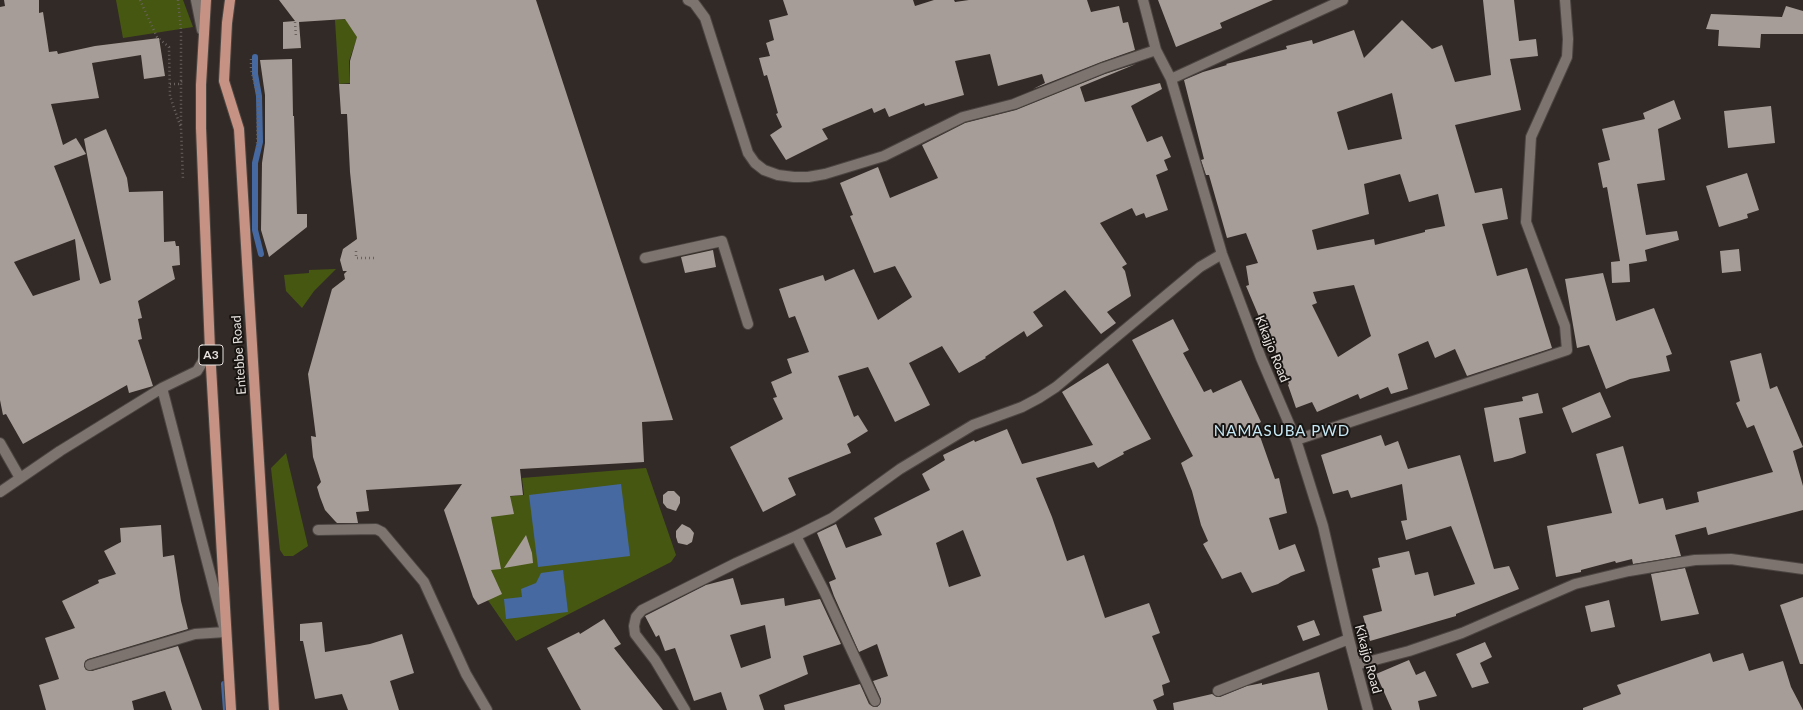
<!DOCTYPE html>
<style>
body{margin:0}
canvas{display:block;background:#322a26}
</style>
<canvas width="1803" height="710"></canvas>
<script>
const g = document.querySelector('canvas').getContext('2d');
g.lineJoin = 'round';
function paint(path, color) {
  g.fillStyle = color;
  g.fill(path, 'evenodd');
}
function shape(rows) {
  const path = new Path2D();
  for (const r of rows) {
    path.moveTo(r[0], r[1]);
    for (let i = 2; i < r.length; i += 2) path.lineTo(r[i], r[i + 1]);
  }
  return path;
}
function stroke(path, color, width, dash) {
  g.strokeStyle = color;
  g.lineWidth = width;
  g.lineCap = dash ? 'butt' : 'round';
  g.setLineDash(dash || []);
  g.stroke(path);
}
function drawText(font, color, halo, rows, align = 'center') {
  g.font = font + ' Lato,sans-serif';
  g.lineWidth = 4;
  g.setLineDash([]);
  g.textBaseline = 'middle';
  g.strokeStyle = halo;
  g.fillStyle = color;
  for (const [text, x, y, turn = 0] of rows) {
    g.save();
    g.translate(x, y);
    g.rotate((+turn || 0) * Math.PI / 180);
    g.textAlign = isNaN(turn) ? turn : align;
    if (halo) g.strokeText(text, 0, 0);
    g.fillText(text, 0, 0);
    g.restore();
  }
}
const green = shape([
 [116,0,183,0,193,27,123,38],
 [347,19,347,22,358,35,349,61,350,83,339,84,335,20],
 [336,269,314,291,302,308,286,291,284,275,309,273,309,270],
 [286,453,308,546,293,556,284,556,280,550,271,468],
 [646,468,676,555,671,562,516,641,485,596,457,502,524,495,522,478]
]);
const water = shape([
 [621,484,630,556,538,567,529,495],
 [563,570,568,612,506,619,504,599,522,597,521,589,536,583,541,573]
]);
const stream = shape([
 [255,57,255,74,259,96,260,142,255,163,255,230,261,254],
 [224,684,226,710]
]);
const building = shape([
 [4,0,39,0,39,13,43,12,49,52,57,51,58,54,95,46,159,38,165,76,144,79,141,55,92,63,99,98,51,104,63,145,76,138,86,154,54,166,100,284,111,280,84,139,106,129,127,178,129,192,163,191,164,242,175,241,176,246,179,246,180,265,172,266,175,279,138,301,142,318,138,319,142,339,138,340,153,386,129,393,127,385,23,444,6,414,3,415,0,400,0,7,5,6],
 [75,239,80,280,33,296,14,262],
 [279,0,536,0,673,420,642,422,644,462,520,469,523,495,510,496,514,514,491,517,501,569,491,570,502,594,478,605,473,597,444,510,462,484,366,490,369,511,356,512,358,523,337,523,335,521,325,510,320,497,317,487,321,482,313,457,311,436,316,437,308,374,332,289,345,279,344,274,347,271,343,271,340,260,343,249,357,239,350,172,347,114,341,114,339,84,350,84,350,61,357,37,345,19,299,22,301,48,283,49,283,22,295,21],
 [783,0,913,0,915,6,934,0,954,0,955,2,969,0,1087,0,1091,12,1119,6,1123,23,1128,22,1135,50,1101,62,1033,89,1045,83,1042,74,998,86,990,54,955,61,964,95,925,106,924,103,889,117,885,108,874,113,872,108,822,129,828,139,786,160,770,135,782,127,776,114,778,113,767,75,764,76,759,58,770,56,766,43,774,40,769,20,788,15],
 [1158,0,1273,0,1220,23,1222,28,1176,47],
 [1483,0,1514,0,1519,41,1536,39,1538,56,1510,59,1521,110,1455,125,1475,193,1502,188,1508,219,1482,224,1497,276,1527,268,1552,348,1467,376,1455,349,1435,358,1428,341,1398,354,1408,389,1391,394,1388,387,1360,399,1358,394,1317,412,1312,402,1296,408,1288,385,1289,384,1275,350,1270,352,1261,327,1263,326,1246,286,1249,285,1246,266,1258,263,1246,233,1227,238,1209,175,1206,175,1201,160,1204,159,1184,80,1203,72,1227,65,1226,64,1287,49,1286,46,1312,40,1313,44,1354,30,1364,58,1402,20,1432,49,1442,45,1455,82,1491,75],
 [1392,93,1402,139,1348,150,1337,112],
 [1400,174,1409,202,1438,194,1445,226,1425,230,1425,232,1375,245,1374,239,1317,250,1312,230,1369,214,1364,184],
 [1354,285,1371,336,1338,357,1312,305,1317,303,1313,292],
 [1786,6,1803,11,1803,34,1761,34,1760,48,1718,46,1719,30,1706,29,1711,14,1782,17],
 [292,59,293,116,294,116,297,214,307,214,307,227,269,257,261,230,262,163,265,143,265,95,260,60],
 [1136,64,1080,87,1085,102,1160,83,1162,89,1131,106,1147,142,1162,136,1171,157,1164,160,1168,170,1156,175,1168,210,1146,218,1144,213,1136,216,1132,208,1100,223,1127,264,1122,267,1125,271,1131,296,1107,312,1116,323,1101,334,1065,290,1033,312,1043,326,1027,337,1024,331,985,357,986,358,959,373,942,346,909,363,930,405,895,422,868,367,838,376,854,417,858,415,868,431,847,444,851,453,788,478,796,495,763,512,730,447,783,419,773,398,777,397,771,382,792,373,787,359,809,352,795,316,789,318,779,289,823,275,825,281,854,269,878,320,912,297,895,266,874,273,850,216,853,215,840,183,878,167,890,198,938,178,922,145,965,123,1016,110,1105,74],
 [1674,100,1681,119,1658,129,1665,180,1637,184,1646,235,1677,231,1679,240,1645,250,1647,261,1629,264,1630,282,1612,283,1611,262,1620,261,1607,187,1603,188,1598,163,1610,160,1602,129,1645,119,1643,113],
 [1771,106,1775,143,1728,148,1724,111],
 [1747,173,1759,210,1747,214,1748,218,1719,227,1706,186],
 [1739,249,1741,271,1722,273,1720,251],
 [713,250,716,267,685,273,681,257],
 [1603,273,1616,321,1654,308,1672,354,1666,356,1670,371,1630,379,1606,389,1589,345,1577,348,1565,279],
 [1173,319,1189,350,1183,353,1204,392,1211,389,1213,393,1241,380,1261,422,1256,425,1275,479,1279,478,1287,513,1269,518,1279,550,1295,544,1305,571,1291,576,1278,584,1252,593,1241,572,1222,579,1203,544,1208,541,1201,525,1192,491,1181,463,1193,456,1132,340],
 [1761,353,1770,389,1777,386,1803,447,1793,451,1803,486,1803,510,1708,535,1706,527,1675,535,1681,556,1633,564,1632,559,1616,563,1615,561,1581,570,1581,572,1556,577,1547,526,1612,513,1596,454,1623,446,1639,504,1663,498,1666,510,1699,502,1697,492,1773,472,1754,425,1747,428,1736,403,1740,401,1730,361],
 [1108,363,1151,439,1123,452,1124,454,1098,468,1094,462,1036,478,1052,517,1067,561,1084,555,1105,618,1149,603,1160,633,1152,636,1170,682,1162,685,1164,695,1153,700,1157,710,785,710,784,705,860,684,869,704,872,706,877,707,880,704,881,699,873,681,888,676,877,644,859,652,834,596,829,582,836,579,817,533,836,524,846,548,882,535,874,518,930,490,922,474,945,460,943,455,974,440,975,442,1007,429,1022,464,1093,445,1062,392],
 [963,530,981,576,949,587,936,543],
 [1600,392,1611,417,1572,433,1562,408],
 [1538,393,1543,413,1519,418,1526,453,1512,458,1494,462,1484,408,1523,401,1522,397],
 [1381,435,1385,446,1398,441,1408,469,1460,455,1494,569,1509,566,1519,589,1456,614,1456,616,1370,641,1363,616,1382,611,1372,569,1380,567,1378,558,1409,551,1415,575,1428,572,1434,596,1475,584,1451,526,1406,540,1401,521,1407,520,1402,484,1351,498,1348,490,1333,494,1321,455],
 [668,491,674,491,680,497,680,503,676,511,667,508,663,503,663,495],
 [682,524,690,528,694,533,692,542,687,545,678,543,676,537,676,531],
 [161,525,163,557,174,555,181,601,188,629,88,659,85,661,84,666,86,670,92,671,178,646,202,710,172,710,165,691,132,701,134,710,46,710,39,685,59,679,45,638,75,628,62,601,99,583,98,580,116,574,104,551,121,542,120,528],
 [526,535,532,553,533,563,504,568],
 [1685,568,1699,614,1661,621,1651,574],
 [733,578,741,605,784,598,785,606,820,599,841,644,803,656,808,674,759,695,764,710,727,710,721,692,694,701,675,648,665,651,659,635,656,637,645,616,706,585],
 [765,625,771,658,741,668,730,635],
 [1803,597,1803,664,1800,664,1780,605],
 [1609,600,1615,627,1591,632,1585,606],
 [604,619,621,644,614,648,663,710,581,710,547,648,579,632,580,634],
 [1314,620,1320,635,1303,641,1297,626],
 [322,622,325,652,370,644,402,634,414,673,390,681,399,710,348,710,342,694,315,699,303,641,300,641,300,624],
 [1485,642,1492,657,1480,663,1489,683,1472,688,1456,654],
 [1710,653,1713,662,1743,653,1749,671,1783,661,1791,687,1803,710,1583,710,1583,708,1621,694,1617,685],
 [1409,660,1416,675,1425,671,1437,696,1418,701,1420,710,1392,710,1376,674],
 [1319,672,1328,710,1174,710,1173,703,1212,694,1217,697,1220,697,1247,686,1262,683,1262,685]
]);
const path = shape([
 [140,0,157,37,169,47,170,96,181,128,183,180],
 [178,0,181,30,181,126],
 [295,22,296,37],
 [251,59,251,69,258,98,257,148],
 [170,84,179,84,182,81],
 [356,251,356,258,374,258]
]);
const minor = shape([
 [196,0,202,30],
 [688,0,694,3,705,18,748,153,755,163,764,170,778,175,794,177,808,177,825,174,884,156,963,117,1014,104,1103,68,1156,50],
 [1143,0,1156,50,1171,79,1222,254,1261,358,1296,440,1323,526,1349,639,1368,710],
 [1171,79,1343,0],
 [645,258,722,241,748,324],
 [162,388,224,627],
 [1296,440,1567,350,1565,326,1526,222,1531,137,1567,57,1568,39,1565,0],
 [0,443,20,478],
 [0,492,60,451,162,388,197,371,210,350],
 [318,530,376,529,382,532,424,582,466,674,487,710],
 [796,536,824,591,875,701],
 [90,665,195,634,225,632],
 [1356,665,1409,651,1462,633,1575,584,1629,571,1695,560,1731,559,1803,569],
 [1218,691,1349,639],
 [685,710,655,660,635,634,634,626,636,617,642,610,736,563,796,536,832,518,900,469,973,425,1022,407,1039,398,1056,387,1200,267,1222,254]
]);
const major = shape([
 [206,0,201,85,201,128,210,350,231,710],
 [230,0,227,23,224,81,239,129,274,710]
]);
const shields = [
 [211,355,24]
];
const shieldNames = [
 ["A3",211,355]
];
const streetNames = [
 ["Kikajjo Road",1272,349,68],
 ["Entebbe Road",239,355,-94],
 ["Kikajjo Road",1368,659,75]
];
const quarterNames = [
 ["NAMASUBA PWD",1282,431]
];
paint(green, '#465712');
paint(water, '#4669a1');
stroke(stream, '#4669a1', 6);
paint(building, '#a79d98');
stroke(minor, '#4b4541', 12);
stroke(major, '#4b4541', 12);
stroke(path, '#69625e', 2.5, [1, 3]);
stroke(minor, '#7d736f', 10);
stroke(major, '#c69283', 10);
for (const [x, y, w] of shields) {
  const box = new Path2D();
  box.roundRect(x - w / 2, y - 10, w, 20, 3);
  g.fillStyle = '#171412';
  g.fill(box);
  stroke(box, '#e7e2df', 1);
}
drawText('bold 12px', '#e7e2df', null, shieldNames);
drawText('13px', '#e7e2df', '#171412', streetNames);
g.letterSpacing = '1px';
drawText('15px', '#c7e9f6', '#171412', quarterNames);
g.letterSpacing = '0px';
</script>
